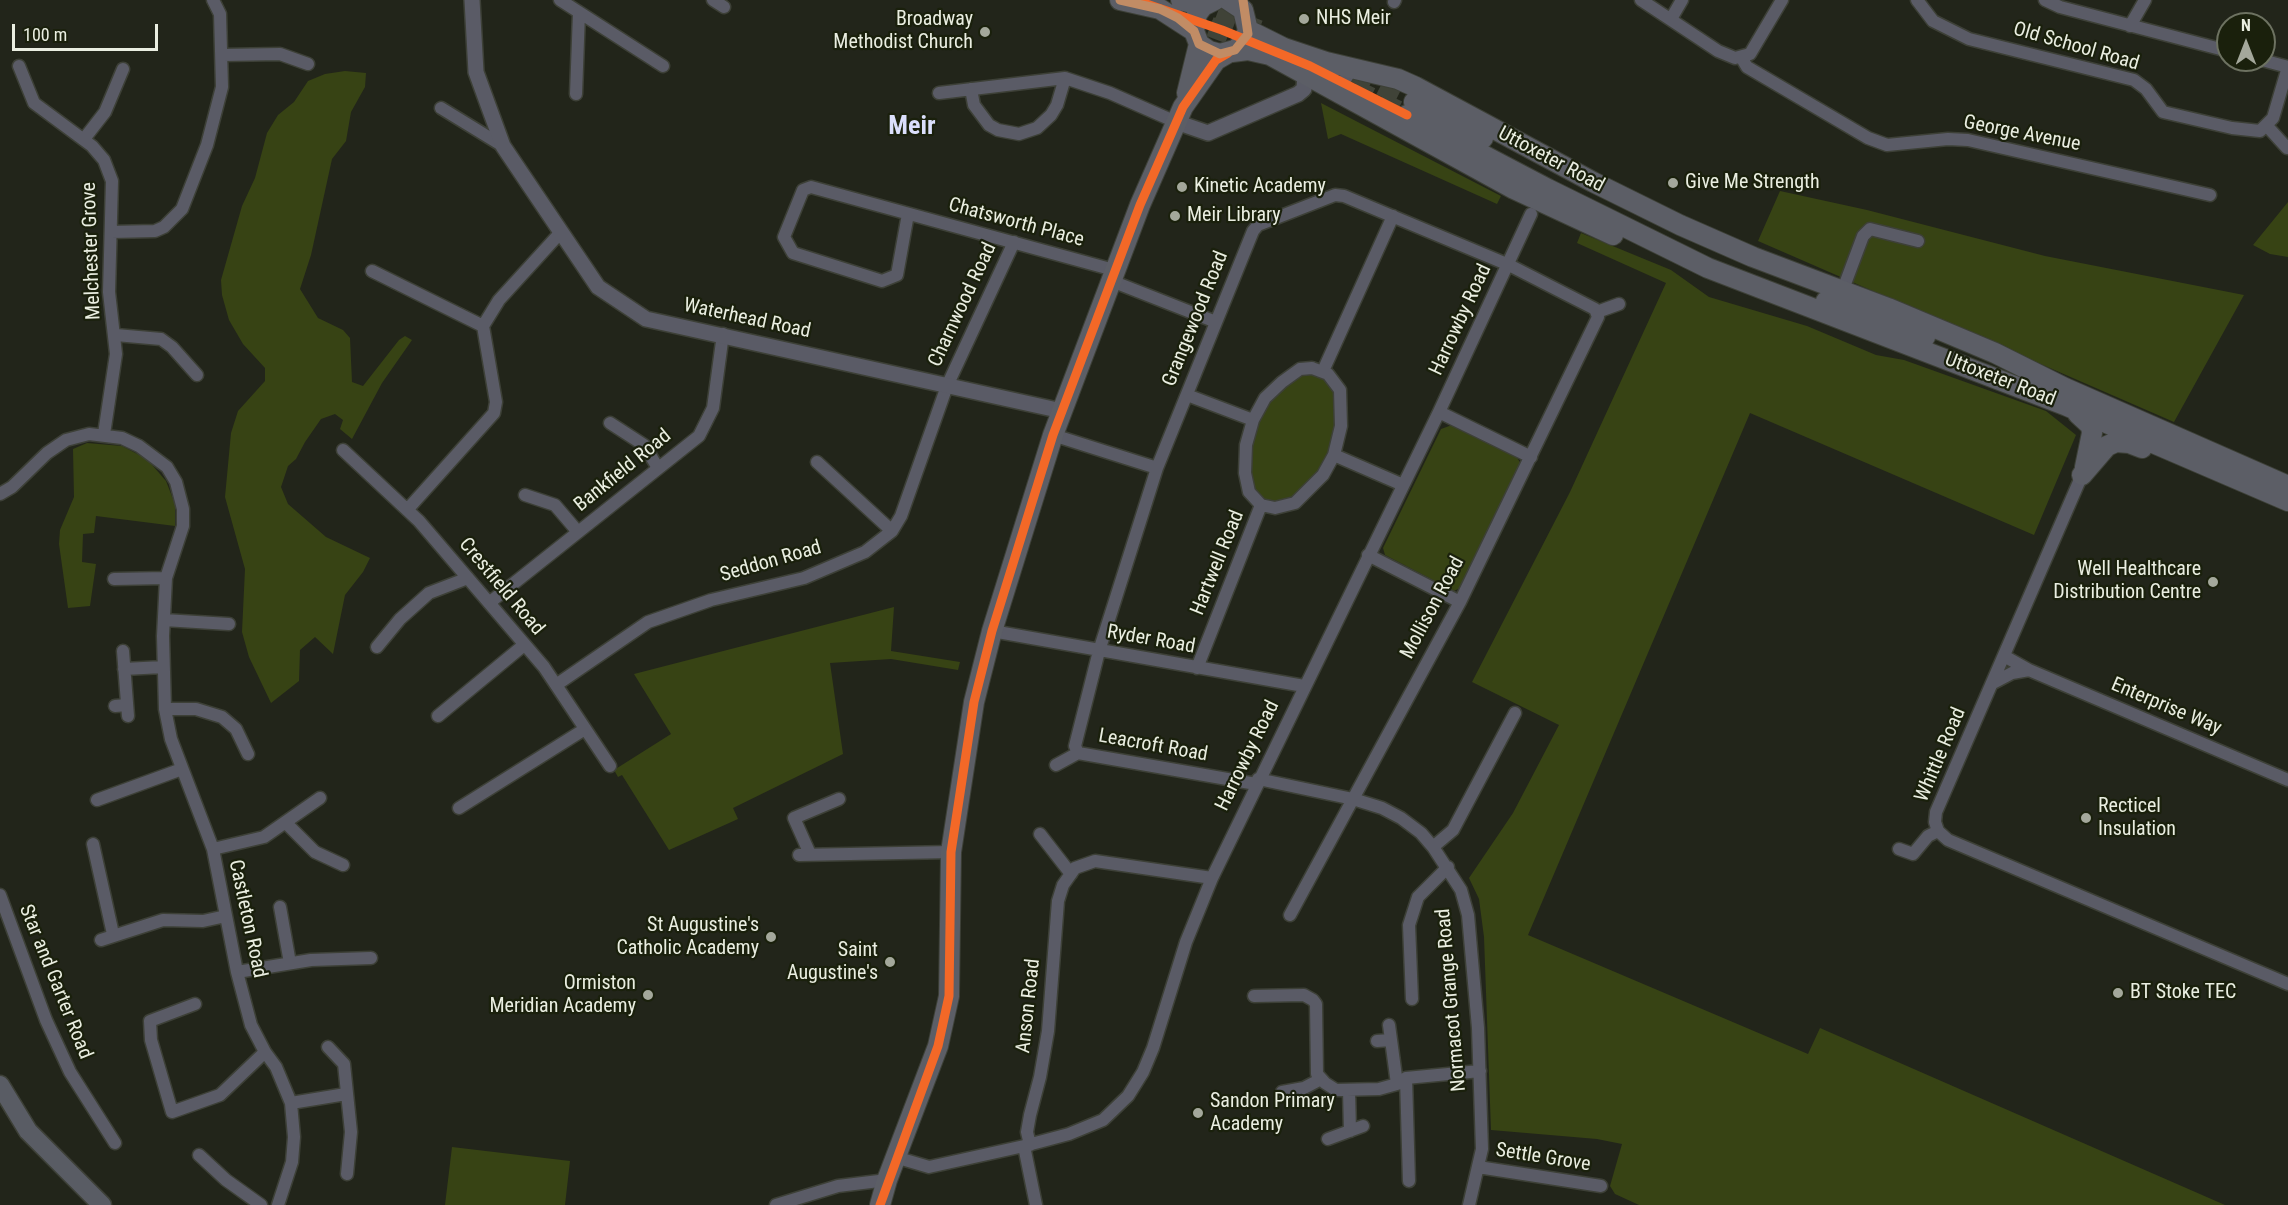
<!DOCTYPE html>
<style>
body{margin:0}
#map{position:relative;width:2288px;height:1205px;overflow:hidden;background:#22251a;font-family:"Roboto Condensed",sans-serif}
canvas{display:block}
.north{position:absolute;left:2216px;top:12px;width:60px;height:60px;box-sizing:border-box;background:#1a200c;border:2px solid #6d7261;border-radius:50%;rotate:0deg;font-size:16px;font-weight:700;line-height:24px;text-align:center;color:#eaeee1}
.north::after{content:'';display:block;margin:auto;width:21px;height:27px;background:#a4a89b;clip-path:polygon(50% 0,100% 100%,50% 72%,0 100%)}
.scale{position:absolute;left:12px;top:24px;width:146px;height:27px;box-sizing:border-box;border:3px solid #eaeee1;border-top:0;padding-left:8px;font-size:18px;line-height:21px;white-space:nowrap;color:#eaeee1;-webkit-text-stroke:4px #1a200c;paint-order:stroke}
</style>
<div id="map">
<canvas width="2288" height="1205"></canvas>
<div class="north">N</div>
<div class="scale">100 m</div>
</div>
<script>
const g = document.querySelector('canvas').getContext('2d');
g.lineJoin = 'round';
function paint(path, color) {
  g.fillStyle = color;
  g.fill(path, 'evenodd');
}
function shape(rows) {
  const path = new Path2D();
  for (const r of rows) {
    if (r.length === 3) {
      path.moveTo(r[0] + r[2], r[1]);
      path.arc(r[0], r[1], r[2], 0, 2 * Math.PI);
      continue;
    }
    path.moveTo(r[0], r[1]);
    for (let i = 2; i < r.length; i += 2) path.lineTo(r[i], r[i + 1]);
  }
  return path;
}
function stroke(path, color, width, dash) {
  g.strokeStyle = color;
  g.lineWidth = width;
  g.lineCap = dash ? 'butt' : 'round';
  g.setLineDash(dash || []);
  g.stroke(path);
}
function drawText(font, color, halo, rows, align = 'center') {
  g.font = font + ' "Roboto Condensed",sans-serif';
  g.lineWidth = 4.5;
  g.setLineDash([]);
  g.textBaseline = 'middle';
  g.strokeStyle = halo;
  g.fillStyle = color;
  for (const [text, x, y, turn = 0] of rows) {
    g.save();
    g.translate(x, y);
    g.rotate((+turn || 0) * Math.PI / 180);
    g.textAlign = isNaN(turn) ? turn : align;
    if (halo) g.strokeText(text, 0, 0);
    g.fillText(text, 0, 0);
    g.restore();
  }
}
const green = shape([
 [1221,27,11],
 [345,71,366,73,365,87,351,112,346,141,332,159,311,255,300,289,318,318,343,330,350,338,352,382,363,386,399,340,405,336,412,340,382,383,352,439,340,429,343,420,335,414,321,419,305,442,296,459,288,466,281,487,288,504,326,537,370,558,363,572,345,595,333,654,315,637,300,650,299,681,271,703,249,657,242,632,245,569,225,497,231,433,238,411,265,381,265,368,243,344,229,320,222,295,221,280,242,206,255,178,267,133,278,115,294,102,308,81,325,74],
 [1321,103,1501,196,1497,204,1341,134,1328,139],
 [1780,191,1867,210,2045,256,2244,295,2174,422,1758,241],
 [2288,202,2288,257,2270,254,2253,245],
 [1581,233,1671,270,1709,297,1807,326,1876,355,1904,360,2046,411,2076,435,2034,535,1750,413,1528,935,1808,1054,1820,1028,2225,1205,1639,1205,1615,1194,1610,1186,1622,1144,1597,1139,1491,1130,1484,937,1479,899,1469,878,1513,813,1559,725,1472,682,1570,492,1666,283,1577,243],
 [1301,373,1320,374,1336,391,1338,410,1330,454,1320,472,1293,499,1275,504,1258,497,1250,482,1254,432,1269,401],
 [1452,425,1516,456,1521,464,1462,587,1454,591,1385,555,1383,548,1441,429],
 [87,443,122,446,147,459,166,481,175,504,175,526,96,516,94,533,83,534,82,562,96,564,90,606,68,608,59,544,60,530,74,497,73,449],
 [894,607,891,651,960,662,958,670,891,659,830,663,843,754,733,808,738,819,669,850,622,775,618,777,614,770,671,734,634,674],
 [452,1147,570,1161,565,1205,445,1205]
]);
const trunkTunnel = shape([
 [1189,3,1259,30],
 [1182,16,1261,46],
 [1299,62,1407,115],
 [1354,72,1414,102]
]);
const minor = shape([
 [560,0,663,66],
 [713,0,724,7],
 [1641,0,1718,51,1735,58,1750,54,1782,0],
 [1917,0,1933,21,1969,39,2134,80,2146,89,2163,112,2232,128,2260,131,2273,118,2288,67,2262,60],
 [2045,0,2060,7,2228,51],
 [1394,2,1395,0],
 [1671,19,1682,0],
 [2130,26,2145,0],
 [223,55,280,54,308,64],
 [1741,57,1747,67,1868,138,1887,145,1948,139,1968,140,2210,195],
 [19,66,34,103,92,146,104,160,112,181,109,292,116,354,104,434],
 [1329,87,1343,83,1351,70],
 [971,89,974,105,989,125,998,130,1019,134,1037,128,1051,115,1057,105,1065,78],
 [939,93,1065,78,1110,93,1176,122],
 [576,94,579,13],
 [441,108,503,146],
 [2267,126,2287,148],
 [84,139,105,112,123,69],
 [908,214,897,275,882,281,793,253,784,237,803,190,811,187,1114,270],
 [111,232,155,231,164,227,182,209,207,145,222,87,220,14,213,0],
 [372,271,483,326],
 [1109,280,1216,322],
 [1842,292,1863,236,1870,229,1918,241],
 [1597,312,1619,304],
 [116,335,161,339,172,347,197,375],
 [1312,368,1328,374,1340,390,1341,426,1334,455,1323,475,1295,503,1275,508,1261,505,1249,492,1245,473,1246,445,1253,420,1265,398,1282,382,1300,369,1312,368],
 [1323,371,1393,216],
 [1187,395,1253,420],
 [1439,412,1531,457],
 [610,423,644,445,658,468],
 [1053,435,1157,468],
 [343,450,419,521,544,667,610,766],
 [1334,455,1403,485],
 [817,462,892,531],
 [2082,475,1936,812,1935,822,1938,831,1948,840,2288,984],
 [0,494,12,487,47,453,66,440,89,434,122,438,139,446,167,467,176,482,183,509,183,526,166,578,163,636,165,709,171,739,213,849,237,972,251,1025,265,1052,276,1067,291,1103,294,1137,292,1162,278,1205],
 [525,495,555,505,578,532],
 [407,510,494,413,496,402,483,326,499,300,561,232],
 [1368,555,1460,602],
 [114,579,166,578],
 [489,603,699,436,713,408,723,334],
 [164,620,229,624],
 [992,631,1304,686],
 [377,647,400,619,429,593,468,578],
 [123,651,128,716],
 [2004,656,2029,670,2288,780],
 [1197,668,1261,505],
 [124,669,163,667],
 [1993,683,2012,673,2029,670],
 [556,685,648,622,711,600,804,578,865,552,892,531,901,516,947,386,1014,242],
 [115,706,127,705],
 [165,709,196,709,222,717,236,729,248,754],
 [438,716,524,645],
 [1056,765,1078,753],
 [1258,779,1353,799,1382,808,1401,818,1421,833,1433,847,1461,890,1468,915,1478,1028,1482,1149,1469,1205],
 [1256,784,1078,753,1075,746,1099,651,1157,468,1253,231,1258,225,1335,195,1344,196,1509,265,1595,309,1598,317,1460,602,1290,915],
 [97,800,182,769],
 [459,808,585,729],
 [286,823,315,852,343,865],
 [1040,834,1071,874],
 [93,844,113,934],
 [1433,847,1453,830,1515,713],
 [213,849,264,837,320,798],
 [1899,849,1913,854,1928,836,1938,831],
 [810,854,794,818,839,799],
 [799,855,951,852],
 [0,895,46,1020,70,1072,115,1143],
 [280,907,290,963],
 [101,940,163,920,203,921,226,916],
 [237,972,311,960,371,958],
 [1254,996,1304,995,1313,1000,1316,1004,1317,1074,1325,1083,1336,1090,1379,1089,1397,1084,1406,1078,1480,1071],
 [1412,999,1409,925,1418,897,1448,867],
 [195,1004,150,1021,151,1040,172,1112,220,1095,265,1052],
 [1389,1025,1397,1084],
 [1377,1041,1391,1040],
 [328,1047,344,1064,351,1132,347,1174],
 [1406,1078,1409,1181],
 [1349,1090,1350,1131],
 [1282,1092,1304,1088,1321,1079],
 [291,1103,346,1094],
 [1328,1139,1363,1126],
 [1030,1145,1027,1132,1030,1115,1040,1077,1048,1031,1058,901,1063,885,1075,868,1095,861,1212,878],
 [1024,1146,1036,1205],
 [199,1155,226,1180,261,1205],
 [895,1157,929,1167,1024,1146,1069,1134,1103,1120,1128,1096,1143,1072,1153,1048,1186,942,1212,878,1439,412,1531,214],
 [1478,1167,1601,1186],
 [776,1205,838,1186,887,1180]
]);
const tertiary = shape([
 [472,0,476,72,503,146,598,287,646,319,1062,411],
 [1176,122,1208,133,1298,94,1304,89,1305,73]
]);
const primary = shape([
 [0,1085,28,1131,102,1205]
]);
const trunk = shape([
 [1120,0,1160,9,1194,31],
 [1181,0,1203,6],
 [1215,0,1203,6,1197,14,1194,31,1199,44,1209,51,1220,54,1235,50,1243,43,1248,30,1243,10,1228,0],
 [1248,30,1284,48,1326,62,1398,79,1416,87,1593,182,1680,225,1753,257,1888,308,1995,353,2065,388,2288,486],
 [1232,52,1248,50,1270,55,1514,189,1613,235],
 [1187,93,1199,44],
 [1414,102,1483,138],
 [1407,115,1548,189,1708,268,2067,406,2288,501],
 [1826,301,1925,337],
 [2078,414,2091,426,2092,433,2085,467],
 [2082,475,2107,446,2116,442,2129,443,2142,448],
 [880,1205,887,1180,938,1046,949,996,951,852,974,702,992,631,1053,435,1140,205,1183,107,1216,60,1228,53]
]);
const bus1 = shape([
 [1135,0,1222,30,1310,66,1407,115],
 [880,1205,938,1046,949,996,951,852,974,702,992,631,1053,435,1140,205,1183,107,1216,60,1228,53]
]);
const bus2 = shape([
 [1120,0,1160,9,1178,18,1194,31,1199,44,1220,54,1235,50,1248,34,1243,0]
]);
const markers = [
 [1304,19,6,"#a4a89b"],
 [985,32,6,"#a4a89b"],
 [1673,183,6,"#a4a89b"],
 [1182,187,6,"#a4a89b"],
 [1175,216,6,"#a4a89b"],
 [2213,582,6,"#a4a89b"],
 [2086,818,6,"#a4a89b"],
 [771,937,6,"#a4a89b"],
 [890,962,6,"#a4a89b"],
 [2118,993,6,"#a4a89b"],
 [648,995,6,"#a4a89b"],
 [1198,1113,6,"#a4a89b"]
];
const poiNames = [
 ["NHS Meir",1316,19],
 ["Broadway",973,20,"right"],
 ["Methodist Church",973,43,"right"],
 ["Give Me Strength",1685,183],
 ["Kinetic Academy",1194,187],
 ["Meir Library",1187,216],
 ["Well Healthcare",2201,570,"right"],
 ["Distribution Centre",2201,593,"right"],
 ["Recticel",2098,807],
 ["Insulation",2098,830],
 ["St Augustine's",759,926,"right"],
 ["Catholic Academy",759,949,"right"],
 ["Saint",878,951,"right"],
 ["Augustine's",878,974,"right"],
 ["Ormiston",636,984,"right"],
 ["Meridian Academy",636,1007,"right"],
 ["BT Stoke TEC",2130,993],
 ["Sandon Primary",1210,1102],
 ["Academy",1210,1125]
];
const streetNames = [
 ["Old School Road",2076,47,16],
 ["George Avenue",2022,134,11],
 ["Uttoxeter Road",1551,160,28],
 ["Chatsworth Place",1016,223,15],
 ["Melchester Grove",92,251,-92],
 ["Charnwood Road",963,305,-65],
 ["Waterhead Road",747,319,12],
 ["Grangewood Road",1196,319,-68],
 ["Harrowby Road",1461,320,-65],
 ["Uttoxeter Road",2000,380,21],
 ["Bankfield Road",623,471,-39],
 ["Seddon Road",771,562,-16],
 ["Hartwell Road",1218,563,-68],
 ["Crestfield Road",501,587,50],
 ["Mollison Road",1433,608,-62],
 ["Ryder Road",1151,640,10],
 ["Enterprise Way",2166,707,23],
 ["Leacroft Road",1153,746,10],
 ["Whittle Road",1941,755,-67],
 ["Harrowby Road",1248,756,-64],
 ["Castleton Road",247,919,78],
 ["Star and Garter Road",55,982,68],
 ["Normacot Grange Road",1452,1000,-95],
 ["Anson Road",1029,1006,-84],
 ["Settle Grove",1543,1158,9]
];
const districtNames = [
 ["Meir",912,127]
];
paint(green, '#374314');
stroke(trunkTunnel, '#404338', 20, [20, 10]);
stroke(minor, '#3d4037', 15);
stroke(tertiary, '#3d4037', 18);
stroke(primary, '#3d4037', 21);
stroke(trunk, '#3d4037', 22);
stroke(minor, '#5a5b66', 12);
stroke(tertiary, '#5a5b66', 15);
stroke(primary, '#595c64', 18);
stroke(trunk, '#5c5e66', 20);
stroke(bus1, '#f36827', 9);
stroke(bus2, '#c18c65', 9);
for (const [x, y, r, color] of markers) {
  const dot = new Path2D();
  dot.arc(x, y, r, 0, 2 * Math.PI);
  g.fillStyle = color;
  g.fill(dot);
  stroke(dot, '#1a200c', 2);
}
drawText('20px', '#eaeee1', '#1a200c', poiNames, 'left');
drawText('20px', '#eaeee1', '#1a200c', streetNames);
drawText('bold 26px', '#dbdffc', '#1a200c', districtNames);
</script>
